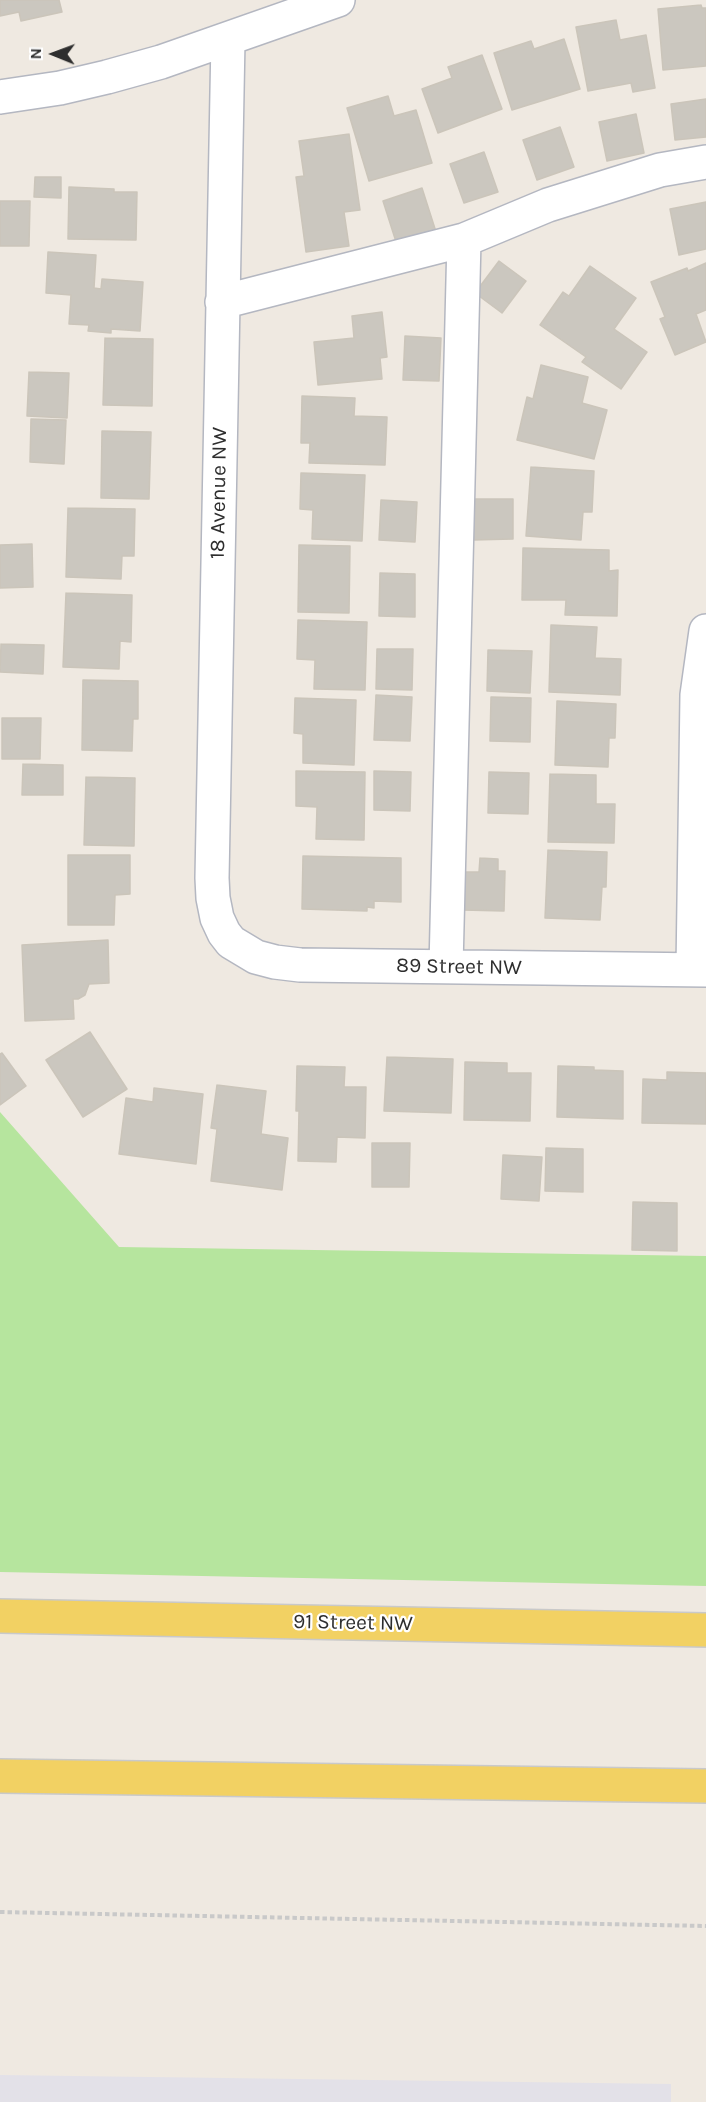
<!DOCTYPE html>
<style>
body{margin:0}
#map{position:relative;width:706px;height:2102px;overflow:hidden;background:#efe9e1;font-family:Karla,sans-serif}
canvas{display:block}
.north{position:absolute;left:24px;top:24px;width:60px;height:60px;-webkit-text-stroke:4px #fff;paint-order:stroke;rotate:271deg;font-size:16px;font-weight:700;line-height:24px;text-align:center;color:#2e2e2e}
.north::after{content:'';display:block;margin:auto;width:21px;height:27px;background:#2e2e2e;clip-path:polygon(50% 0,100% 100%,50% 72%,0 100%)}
</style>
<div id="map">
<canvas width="706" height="2102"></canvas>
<div class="north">N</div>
</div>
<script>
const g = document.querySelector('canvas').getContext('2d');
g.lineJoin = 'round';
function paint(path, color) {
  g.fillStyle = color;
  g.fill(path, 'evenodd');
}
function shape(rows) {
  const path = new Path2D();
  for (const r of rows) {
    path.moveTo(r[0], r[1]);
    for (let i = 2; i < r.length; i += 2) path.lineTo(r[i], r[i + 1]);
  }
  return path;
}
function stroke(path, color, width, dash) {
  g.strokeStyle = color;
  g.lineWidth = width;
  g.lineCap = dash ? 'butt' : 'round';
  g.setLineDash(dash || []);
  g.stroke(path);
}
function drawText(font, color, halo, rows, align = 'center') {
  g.font = font + ' Karla,sans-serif';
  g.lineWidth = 4.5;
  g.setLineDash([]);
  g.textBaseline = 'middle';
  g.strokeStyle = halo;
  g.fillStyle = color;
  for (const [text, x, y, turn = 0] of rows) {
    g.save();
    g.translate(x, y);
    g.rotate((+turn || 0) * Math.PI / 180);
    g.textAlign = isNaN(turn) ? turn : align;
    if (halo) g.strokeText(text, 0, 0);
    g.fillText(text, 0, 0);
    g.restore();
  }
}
const industrial = shape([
 [0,2075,671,2084,671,2102,0,2102]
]);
const green = shape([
 [0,1112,119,1247,706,1256,706,1586,0,1572]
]);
const building = shape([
 [0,0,59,0,62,12,21,21,19,12,0,16,0,0],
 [701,5,702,8,706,8,706,66,663,70,658,9,701,5],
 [616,20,620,40,646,35,655,88,633,92,631,83,588,91,576,27,616,20],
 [564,39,580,89,512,110,494,53,531,41,534,49,564,39],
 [482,55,502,109,438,133,422,89,452,78,448,67,482,55],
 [388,96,394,116,416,110,432,163,369,181,347,108,388,96],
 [706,99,706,137,675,140,671,104,706,99],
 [636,114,644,153,607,161,599,122,636,114],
 [560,127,574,167,537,180,523,140,560,127],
 [349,134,360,210,344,212,349,246,306,252,296,177,304,176,299,141,349,134],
 [484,152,498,192,464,203,450,164,484,152],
 [35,177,61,177,61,198,34,197,35,177],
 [69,187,114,189,114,192,137,192,136,240,68,239,69,187],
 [422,188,437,235,398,248,383,201,422,188],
 [0,201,30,201,29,246,0,246,0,201],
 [706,202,706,249,679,255,670,209,706,202],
 [48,252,96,255,94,288,101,289,102,279,143,282,140,331,111,329,111,333,88,331,89,325,69,324,71,295,46,293,48,252],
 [499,261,526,281,502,313,475,293,499,261],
 [706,263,706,310,696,314,706,342,675,355,660,319,665,317,651,282,687,268,688,271,706,263],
 [590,266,636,298,614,329,647,352,621,389,582,362,586,357,540,325,563,292,569,296,590,266],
 [382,312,387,357,380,358,382,379,318,385,314,342,354,338,352,316,382,312],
 [405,336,441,338,439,381,403,380,405,336],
 [105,338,153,339,152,406,103,405,105,338],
 [541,365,588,377,582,403,607,410,594,459,517,440,527,397,533,399,541,365],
 [29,372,69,373,67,418,27,416,29,372],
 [302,396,355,398,354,416,387,417,385,465,309,463,310,443,301,443,302,396],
 [31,419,66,420,64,464,30,462,31,419],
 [102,431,151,432,149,499,101,498,102,431],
 [531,467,594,471,592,512,583,512,581,540,526,536,531,467],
 [301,473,365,475,362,541,312,539,313,510,300,509,301,473],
 [472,499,513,499,513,539,473,540,472,499],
 [381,500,417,502,415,542,379,540,381,500],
 [68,508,135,509,134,556,122,556,121,579,66,577,68,508],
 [32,544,33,587,0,588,0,545,32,544],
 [299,545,350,546,349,613,298,612,299,545],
 [523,548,609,550,609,571,618,570,617,616,565,615,566,600,522,600,523,548],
 [380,573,415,574,415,617,379,616,380,573],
 [66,593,132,595,131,642,120,641,119,669,63,667,66,593],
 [298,620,367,622,365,690,314,689,315,660,297,659,298,620],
 [551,625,597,627,595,658,621,659,620,695,549,692,551,625],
 [1,644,44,645,43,674,0,672,1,644],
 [377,649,413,649,412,690,376,689,377,649],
 [488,650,532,651,530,693,487,691,488,650],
 [83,680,138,681,138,719,133,719,132,751,82,750,83,680],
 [376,695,412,697,410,741,374,740,376,695],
 [491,697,531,698,530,742,490,741,491,697],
 [295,698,356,700,354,765,303,763,303,734,294,733,295,698],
 [557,701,616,704,615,738,609,738,608,767,555,765,557,701],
 [2,718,41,718,40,759,2,759,2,718],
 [23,764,63,765,63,795,22,795,23,764],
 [296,771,365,772,364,840,316,839,317,807,296,806,296,771],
 [374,771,411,772,410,811,374,810,374,771],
 [489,772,529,773,528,814,488,813,489,772],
 [550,774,596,775,596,804,615,804,614,843,548,842,550,774],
 [86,777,135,778,134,846,84,845,86,777],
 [548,850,607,852,606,887,602,887,600,920,545,918,548,850],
 [68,855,130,855,130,894,115,895,114,925,68,925,68,855],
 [303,856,401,858,401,902,374,901,374,908,367,907,367,911,302,909,303,856],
 [480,858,498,859,498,871,505,871,504,911,462,910,463,872,479,872,480,858],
 [108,940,109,983,89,984,85,995,78,999,73,999,74,1019,25,1021,22,945,108,940],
 [90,1032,127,1089,83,1117,46,1060,90,1032],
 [2,1053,26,1086,0,1105,0,1054,2,1053],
 [387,1057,453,1059,451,1113,384,1111,387,1057],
 [465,1062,507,1063,507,1073,531,1073,530,1121,464,1120,465,1062],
 [297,1066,345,1067,344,1087,366,1087,365,1138,337,1137,336,1162,298,1161,299,1111,296,1111,297,1066],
 [558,1066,594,1067,594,1070,623,1071,623,1119,557,1117,558,1066],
 [667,1072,706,1073,706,1124,642,1123,643,1079,667,1080,667,1072],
 [217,1085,266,1091,261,1134,288,1138,282,1190,211,1181,217,1129,211,1128,217,1085],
 [154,1088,203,1094,196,1164,119,1154,126,1098,153,1102,154,1088],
 [372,1143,410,1143,409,1187,372,1187,372,1143],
 [546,1148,583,1149,583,1192,545,1191,546,1148],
 [503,1155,542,1157,539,1201,501,1199,503,1155],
 [633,1202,677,1203,677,1251,632,1250,633,1202]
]);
const path = shape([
 [0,1912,706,1926]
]);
const minor = shape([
 [228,40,212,878,213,898,217,918,224,933,231,942,256,957,275,962,300,965,706,970],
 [0,97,60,88,107,77,161,62,338,0],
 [222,302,464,240],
 [446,966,464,240,548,205,660,170,706,162],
 [693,969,697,695,706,631]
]);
const major = shape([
 [0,1616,706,1630],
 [0,1776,706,1786]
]);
const streetNames = [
 ["18 Avenue NW",219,493,-89],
 ["89 Street NW",459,967,1],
 ["91 Street NW",353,1623,1]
];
paint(industrial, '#e3e1e8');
paint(green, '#b6e59e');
paint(building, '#cbc7bf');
stroke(building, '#cbc5ba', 1.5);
stroke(minor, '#b4b7c1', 36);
stroke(major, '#c9c9c9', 36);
stroke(path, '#c9c9c9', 4, [4.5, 3]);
stroke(minor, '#fff', 33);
stroke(major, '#f2d163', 33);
drawText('21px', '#2e2e2e', '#fff', streetNames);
</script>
